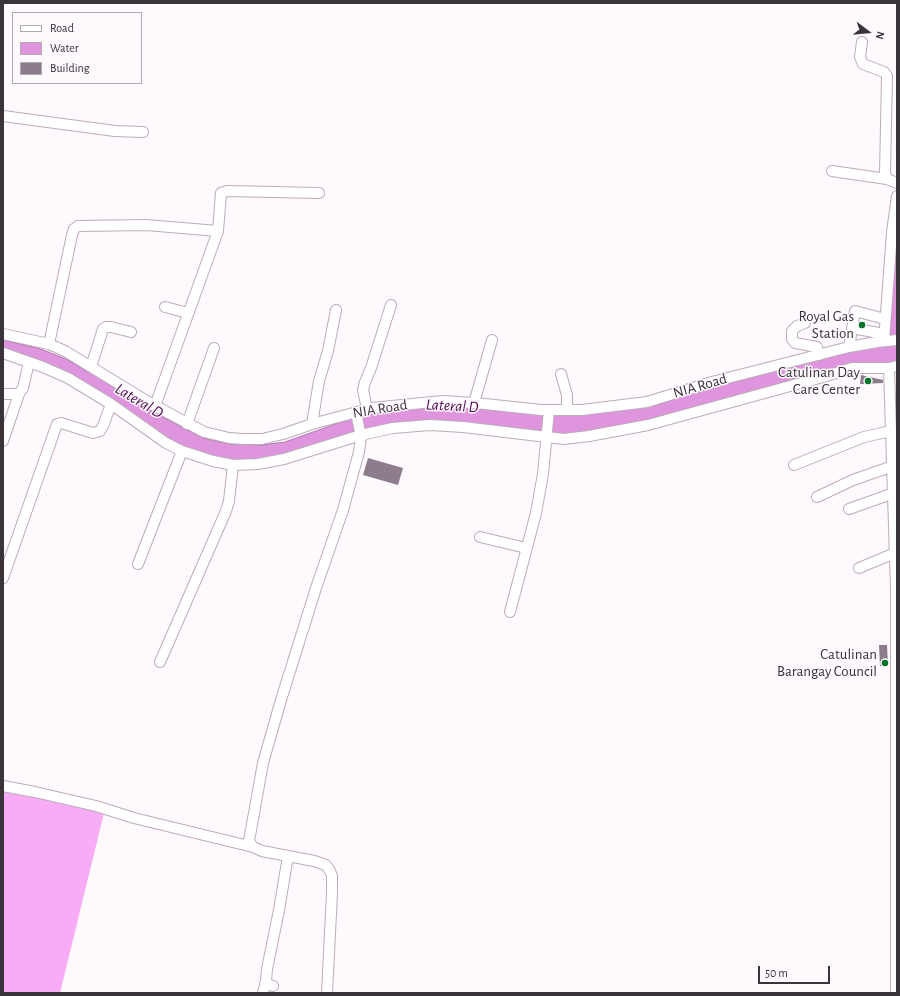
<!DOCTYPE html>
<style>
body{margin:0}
#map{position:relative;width:900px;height:996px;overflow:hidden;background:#fdf9fd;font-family:"Alegreya Sans",sans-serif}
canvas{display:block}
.frame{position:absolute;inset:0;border:4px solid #3a333a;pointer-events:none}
.legend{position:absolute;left:12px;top:12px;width:130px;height:72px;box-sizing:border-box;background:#fdf9fd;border:1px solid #afaaaf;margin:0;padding:5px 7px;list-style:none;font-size:12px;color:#3a333a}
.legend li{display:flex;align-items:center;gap:8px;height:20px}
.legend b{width:20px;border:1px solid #afaaaf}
.north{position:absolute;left:848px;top:12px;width:40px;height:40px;-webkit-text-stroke:3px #fdf9fd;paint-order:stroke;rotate:106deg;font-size:11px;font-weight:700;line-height:16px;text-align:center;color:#3a333a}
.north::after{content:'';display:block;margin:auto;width:14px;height:18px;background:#3a333a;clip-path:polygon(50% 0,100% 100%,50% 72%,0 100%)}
.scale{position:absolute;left:758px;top:966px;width:72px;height:18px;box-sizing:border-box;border:2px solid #3a333a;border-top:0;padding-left:5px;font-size:12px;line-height:14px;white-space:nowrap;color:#3a333a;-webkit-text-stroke:3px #fdf9fd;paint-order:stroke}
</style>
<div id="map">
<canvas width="900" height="996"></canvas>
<div class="frame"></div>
<ul class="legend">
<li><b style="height:5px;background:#fff"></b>Road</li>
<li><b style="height:11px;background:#de95dd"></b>Water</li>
<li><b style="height:11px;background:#8d7c8c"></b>Building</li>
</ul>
<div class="north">N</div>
<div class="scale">50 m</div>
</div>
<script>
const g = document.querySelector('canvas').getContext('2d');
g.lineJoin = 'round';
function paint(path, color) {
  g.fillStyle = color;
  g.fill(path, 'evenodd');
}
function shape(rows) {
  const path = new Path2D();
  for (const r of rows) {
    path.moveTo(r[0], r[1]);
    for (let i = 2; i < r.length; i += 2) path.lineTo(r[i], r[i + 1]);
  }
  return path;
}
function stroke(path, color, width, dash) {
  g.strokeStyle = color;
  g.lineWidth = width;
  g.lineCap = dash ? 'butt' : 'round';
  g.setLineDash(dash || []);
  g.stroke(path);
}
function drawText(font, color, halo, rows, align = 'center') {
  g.font = font + ' "Alegreya Sans",sans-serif';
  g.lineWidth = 3;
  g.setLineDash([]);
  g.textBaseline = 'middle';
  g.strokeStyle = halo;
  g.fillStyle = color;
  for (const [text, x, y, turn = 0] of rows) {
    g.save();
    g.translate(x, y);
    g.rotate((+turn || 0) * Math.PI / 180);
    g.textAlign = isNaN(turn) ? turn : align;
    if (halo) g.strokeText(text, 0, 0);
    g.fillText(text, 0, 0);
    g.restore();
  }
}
const forest = shape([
 [3,791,45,798,104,813,60,993,3,993]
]);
const water = shape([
 [897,222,897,361,647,421,602,430,557,435,430,421,271,460,236,461,213,458,189,449,160,434,68,374,37,359,3,349,3,340,41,349,66,359,96,376,147,409,203,438,230,444,262,445,285,442,372,411,431,405,460,406,539,414,586,414,688,394,836,354,876,346,889,346,897,222]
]);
const building = shape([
 [861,375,883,380,883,383,860,384],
 [368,458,403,468,398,485,363,475],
 [879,645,887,645,888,666,880,666]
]);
const minor = shape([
 [862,42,860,57,863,64,884,72,887,76,885,173,887,179,897,183],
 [3,116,115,131,143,132],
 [832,171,887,179],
 [165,307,188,313],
 [805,323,797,326,792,331,792,339,795,343,817,347,819,355],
 [852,328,884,334],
 [3,334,49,344,65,351,150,403,204,432,229,438,243,439,262,439,283,434,312,424,372,408,432,402,445,401,485,404,541,410,582,410,647,402,712,382,849,347,877,342,897,340],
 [884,341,892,232,897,196],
 [49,344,72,235,74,229,78,226,146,225,218,231],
 [849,347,855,311,885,319],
 [3,353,43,367,68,378,111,404,166,443,182,451,213,461,233,465,258,464,284,459,361,435,393,428,430,425,463,427,564,439,589,436,648,425,823,377,852,368,889,368,897,366],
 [91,367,103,329,106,327,111,327,131,332],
 [889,368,896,589,896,993],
 [561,374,567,395,567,410],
 [3,394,19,394,23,388,29,362],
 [474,403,492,340],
 [155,406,218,231,221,193,227,191,319,193],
 [367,409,363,390,365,382,371,368,391,305],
 [187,424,214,348],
 [312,424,319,381,328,351,336,310],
 [3,441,19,394],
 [794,465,864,437,891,431],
 [817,497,853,480,893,466],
 [849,509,894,493],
 [480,537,526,548],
 [138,564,182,451],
 [859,568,895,553],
 [3,578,57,424,61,423,93,433,100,431,103,426,111,404],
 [510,612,536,513,543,474,549,410],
 [160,662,226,511,229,501,233,465],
 [3,786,35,792,96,806,134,818,253,847],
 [273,986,267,984,266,981,267,969,279,910,288,856],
 [263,993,266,981],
 [327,993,332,893,332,876,330,871,326,865,314,861,262,851,253,847,249,841,263,763,281,700,316,588,343,510,359,452,361,437,356,412]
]);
const markers = [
 [862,325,4,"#007429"],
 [868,381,4,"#007429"],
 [885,663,4,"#007429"]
];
const poiNames = [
 ["Royal Gas",854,316],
 ["Station",854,333],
 ["Catulinan Day",860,372],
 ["Care Center",860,389],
 ["Catulinan",877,654],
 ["Barangay Council",877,671]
];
const streetNames = [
 ["NIA Road",700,386,-16],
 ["NIA Road",380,409,-9]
];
const waterNames = [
 ["Lateral D",139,401,31],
 ["Lateral D",452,406,3]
];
paint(forest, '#f7acf5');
paint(water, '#de95dd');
stroke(water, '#ad78ac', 1);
paint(building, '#8d7c8c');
stroke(minor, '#bdabbd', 12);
stroke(minor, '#fff', 10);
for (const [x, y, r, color] of markers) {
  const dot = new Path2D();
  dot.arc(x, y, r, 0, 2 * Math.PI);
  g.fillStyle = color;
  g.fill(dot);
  stroke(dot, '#fdf9fd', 1.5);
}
drawText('15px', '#3a333a', '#fdf9fd', poiNames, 'right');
drawText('15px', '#3a333a', '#fdf9fd', streetNames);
drawText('italic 16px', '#4c084d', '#fdf9fd', waterNames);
</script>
